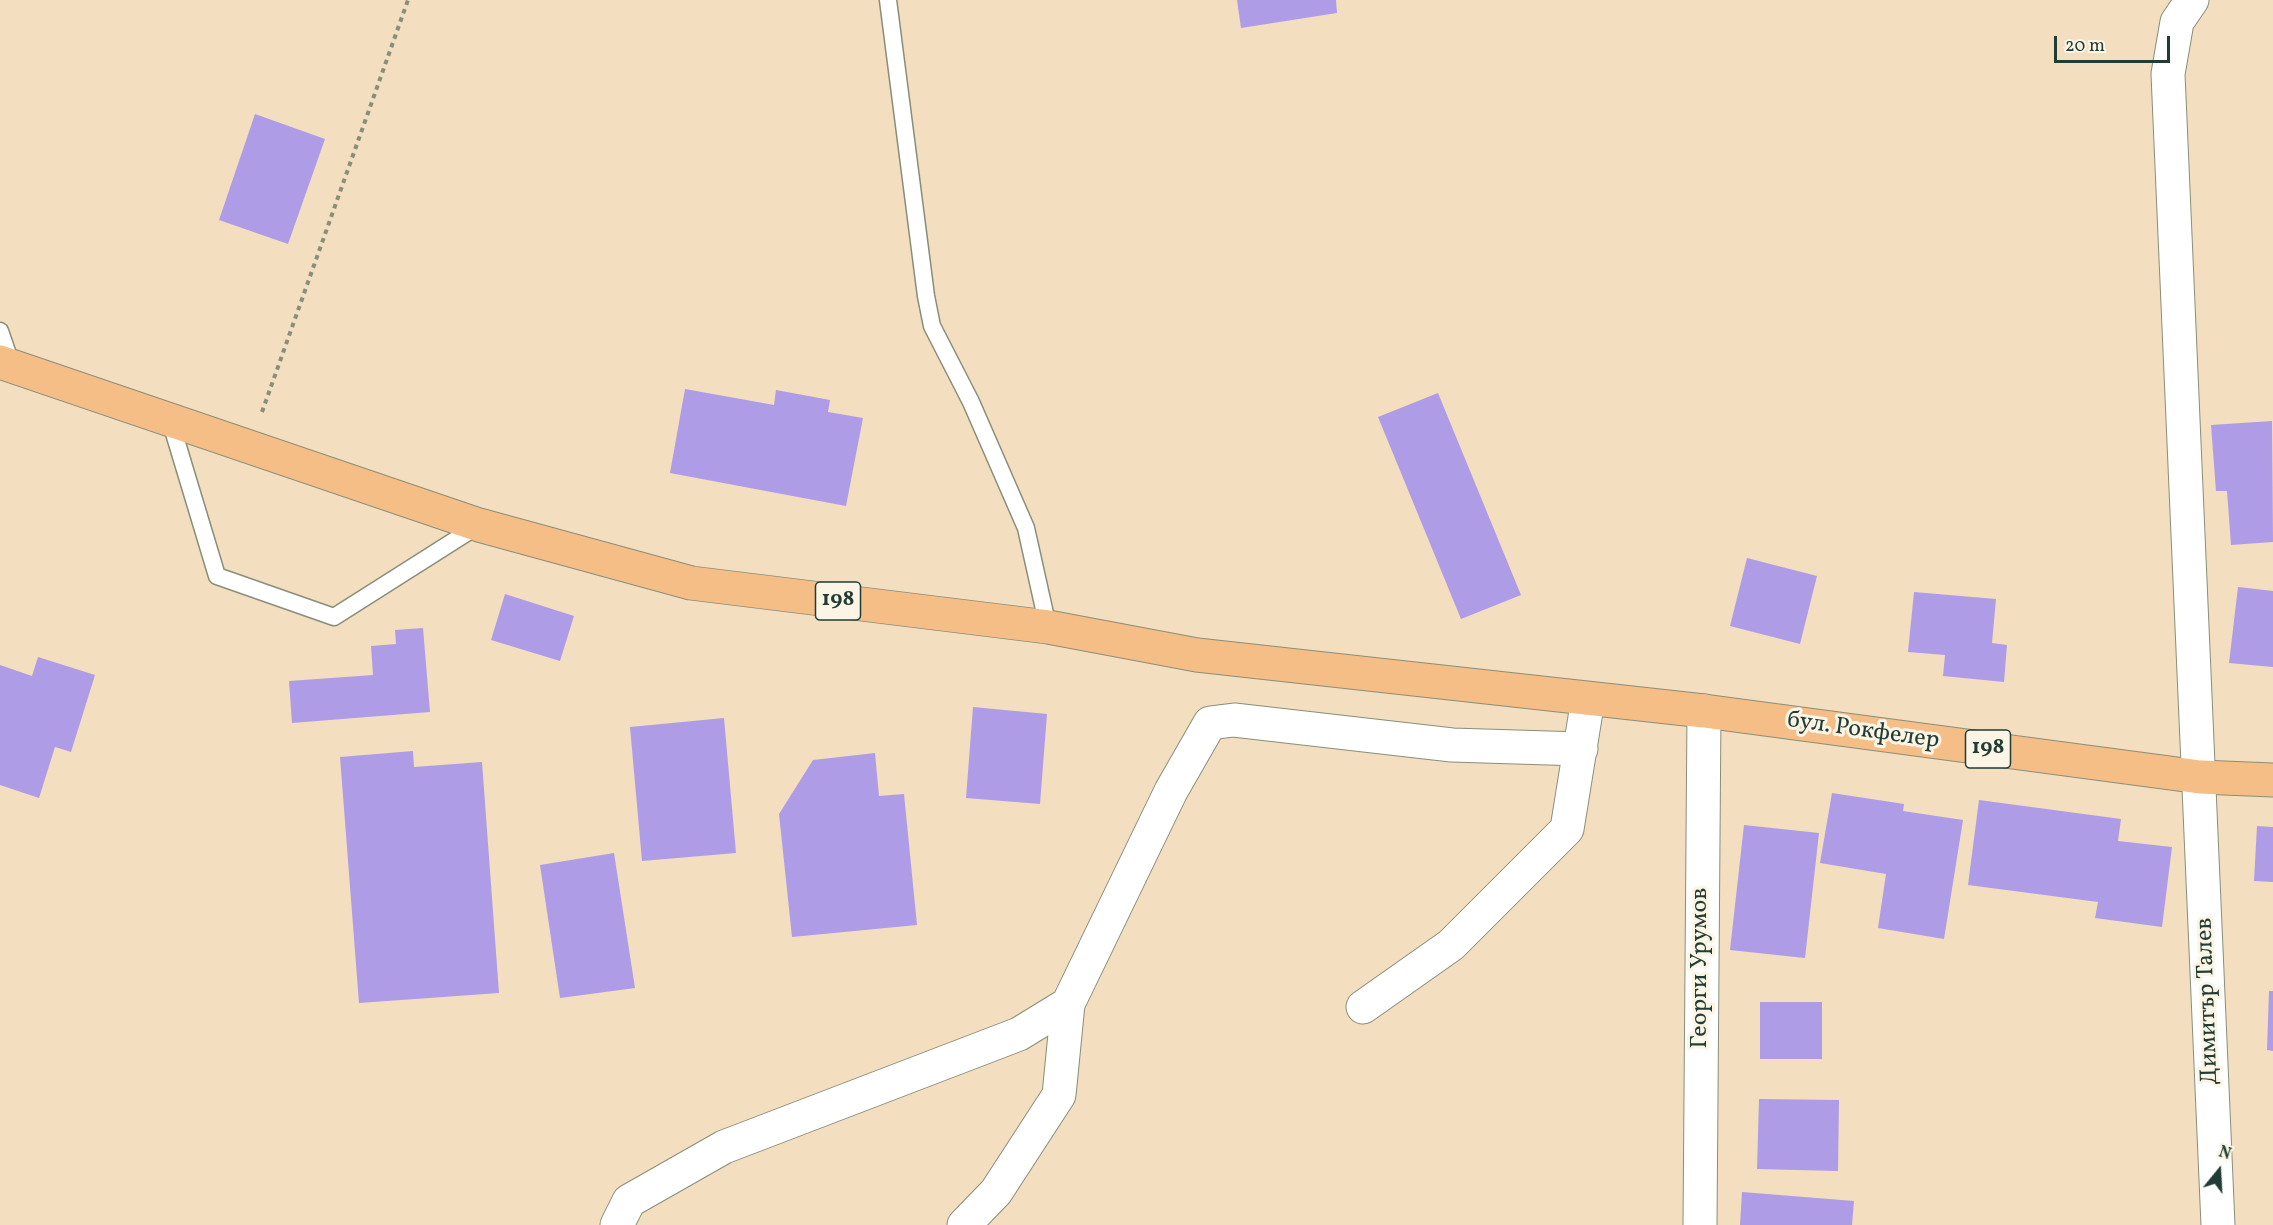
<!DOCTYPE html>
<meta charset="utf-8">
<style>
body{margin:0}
#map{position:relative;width:2273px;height:1225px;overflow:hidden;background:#f3dec0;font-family:Vollkorn,serif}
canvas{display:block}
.north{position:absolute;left:2189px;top:1141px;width:60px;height:60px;-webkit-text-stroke:4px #fcf5e5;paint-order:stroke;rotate:18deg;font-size:16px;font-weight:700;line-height:24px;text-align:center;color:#1f3d34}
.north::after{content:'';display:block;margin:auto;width:21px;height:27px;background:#1f3d34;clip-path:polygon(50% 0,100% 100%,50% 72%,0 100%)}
.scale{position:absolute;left:2054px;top:36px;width:116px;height:27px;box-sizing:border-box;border:3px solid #1f3d34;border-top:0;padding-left:8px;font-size:18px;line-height:21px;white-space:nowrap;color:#1f3d34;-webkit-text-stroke:4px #fcf5e5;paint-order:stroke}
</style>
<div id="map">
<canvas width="2273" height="1225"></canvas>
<div class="north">N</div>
<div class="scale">20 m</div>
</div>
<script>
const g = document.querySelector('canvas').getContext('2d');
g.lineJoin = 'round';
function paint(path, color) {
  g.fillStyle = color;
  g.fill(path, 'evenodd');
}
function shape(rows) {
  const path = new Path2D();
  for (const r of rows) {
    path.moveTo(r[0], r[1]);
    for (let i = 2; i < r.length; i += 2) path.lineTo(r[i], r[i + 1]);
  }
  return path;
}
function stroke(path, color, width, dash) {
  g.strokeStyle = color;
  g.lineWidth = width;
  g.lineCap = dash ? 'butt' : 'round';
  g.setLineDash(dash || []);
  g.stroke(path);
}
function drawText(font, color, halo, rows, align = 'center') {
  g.font = font + ' Vollkorn,serif';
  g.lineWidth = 6;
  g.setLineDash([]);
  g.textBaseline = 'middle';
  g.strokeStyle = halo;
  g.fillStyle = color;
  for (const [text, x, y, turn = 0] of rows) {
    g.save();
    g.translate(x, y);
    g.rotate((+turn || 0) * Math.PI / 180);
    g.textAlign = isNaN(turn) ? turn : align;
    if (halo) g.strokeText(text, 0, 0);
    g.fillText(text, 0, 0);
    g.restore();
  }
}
const building = shape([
 [1237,0,1336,0,1337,13,1241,28],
 [255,114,325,139,288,244,219,220],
 [685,389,774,405,776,390,830,400,828,412,863,418,846,506,670,473],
 [1438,393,1521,595,1461,619,1378,417],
 [2272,421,2273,542,2231,545,2227,491,2216,491,2211,425],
 [1747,558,1817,576,1800,644,1730,626],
 [2238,587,2273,591,2273,667,2229,663],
 [1914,592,1996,599,1992,643,2007,645,2004,682,1943,676,1945,655,1908,652],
 [505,594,574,616,560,661,491,640],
 [423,628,430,712,292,723,289,681,373,675,371,646,396,644,395,630],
 [38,657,95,675,71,752,55,747,39,798,0,785,0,665,32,676],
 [973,707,1047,714,1040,804,966,798],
 [724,718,736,853,642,861,630,727],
 [413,751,414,767,482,762,499,993,359,1003,340,757],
 [875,753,879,796,904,794,917,925,792,937,779,814,813,760],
 [1832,793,1904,804,1903,811,1963,820,1944,939,1878,928,1886,874,1820,863],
 [1979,800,2121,819,2118,841,2172,847,2162,927,2095,918,2098,902,1968,885],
 [1744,825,1819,833,1805,958,1730,950],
 [2257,826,2273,827,2273,882,2254,881],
 [614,853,635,988,560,998,540,865],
 [2269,991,2273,991,2273,1051,2267,1050],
 [1760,1002,1822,1002,1822,1059,1760,1059],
 [1759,1099,1839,1100,1838,1171,1757,1169],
 [1742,1192,1854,1201,1852,1225,1740,1225]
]);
const path = shape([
 [262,412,408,0]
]);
const service = shape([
 [888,0,926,296,932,326,971,402,1026,528,1048,627],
 [0,331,12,366],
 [170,420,217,576,334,617,479,525]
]);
const minor = shape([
 [2192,0,2177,22,2168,74,2218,1225],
 [1363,1007,1451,945,1567,829,1588,699],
 [617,1225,629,1201,724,1147,1019,1034,1068,1004,1171,791,1210,723,1234,720,1452,745,1581,749],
 [964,1225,996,1192,1059,1095,1068,1004],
 [1700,1225,1704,711]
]);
const primary = shape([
 [0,362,479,525,691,583,1048,627,1197,655,1704,711,2200,777,2273,780]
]);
const shields = [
 [838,601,45],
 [1988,749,45]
];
const shieldNames = [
 ["198",838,601],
 ["198",1988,749]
];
const streetNames = [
 ["бул. Рокфелер",1863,732,8],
 ["Георги Урумов",1702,968,-90],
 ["Димитър Талев",2209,1001,-92]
];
paint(building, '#ae9ce6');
stroke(service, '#898e7a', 19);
stroke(minor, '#898e7a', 35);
stroke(primary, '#898e7a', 35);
stroke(path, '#898e7a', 4, [4.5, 4.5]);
stroke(service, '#fff', 16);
stroke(minor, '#fff', 33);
stroke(primary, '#f6be87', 33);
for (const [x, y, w] of shields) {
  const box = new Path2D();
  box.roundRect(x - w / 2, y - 19, w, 38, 4.5);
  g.fillStyle = '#fcf5e5';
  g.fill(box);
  stroke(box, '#1f3d34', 1.5);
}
drawText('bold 22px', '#1f3d34', null, shieldNames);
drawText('24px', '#1f3d34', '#fcf5e5', streetNames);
</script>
